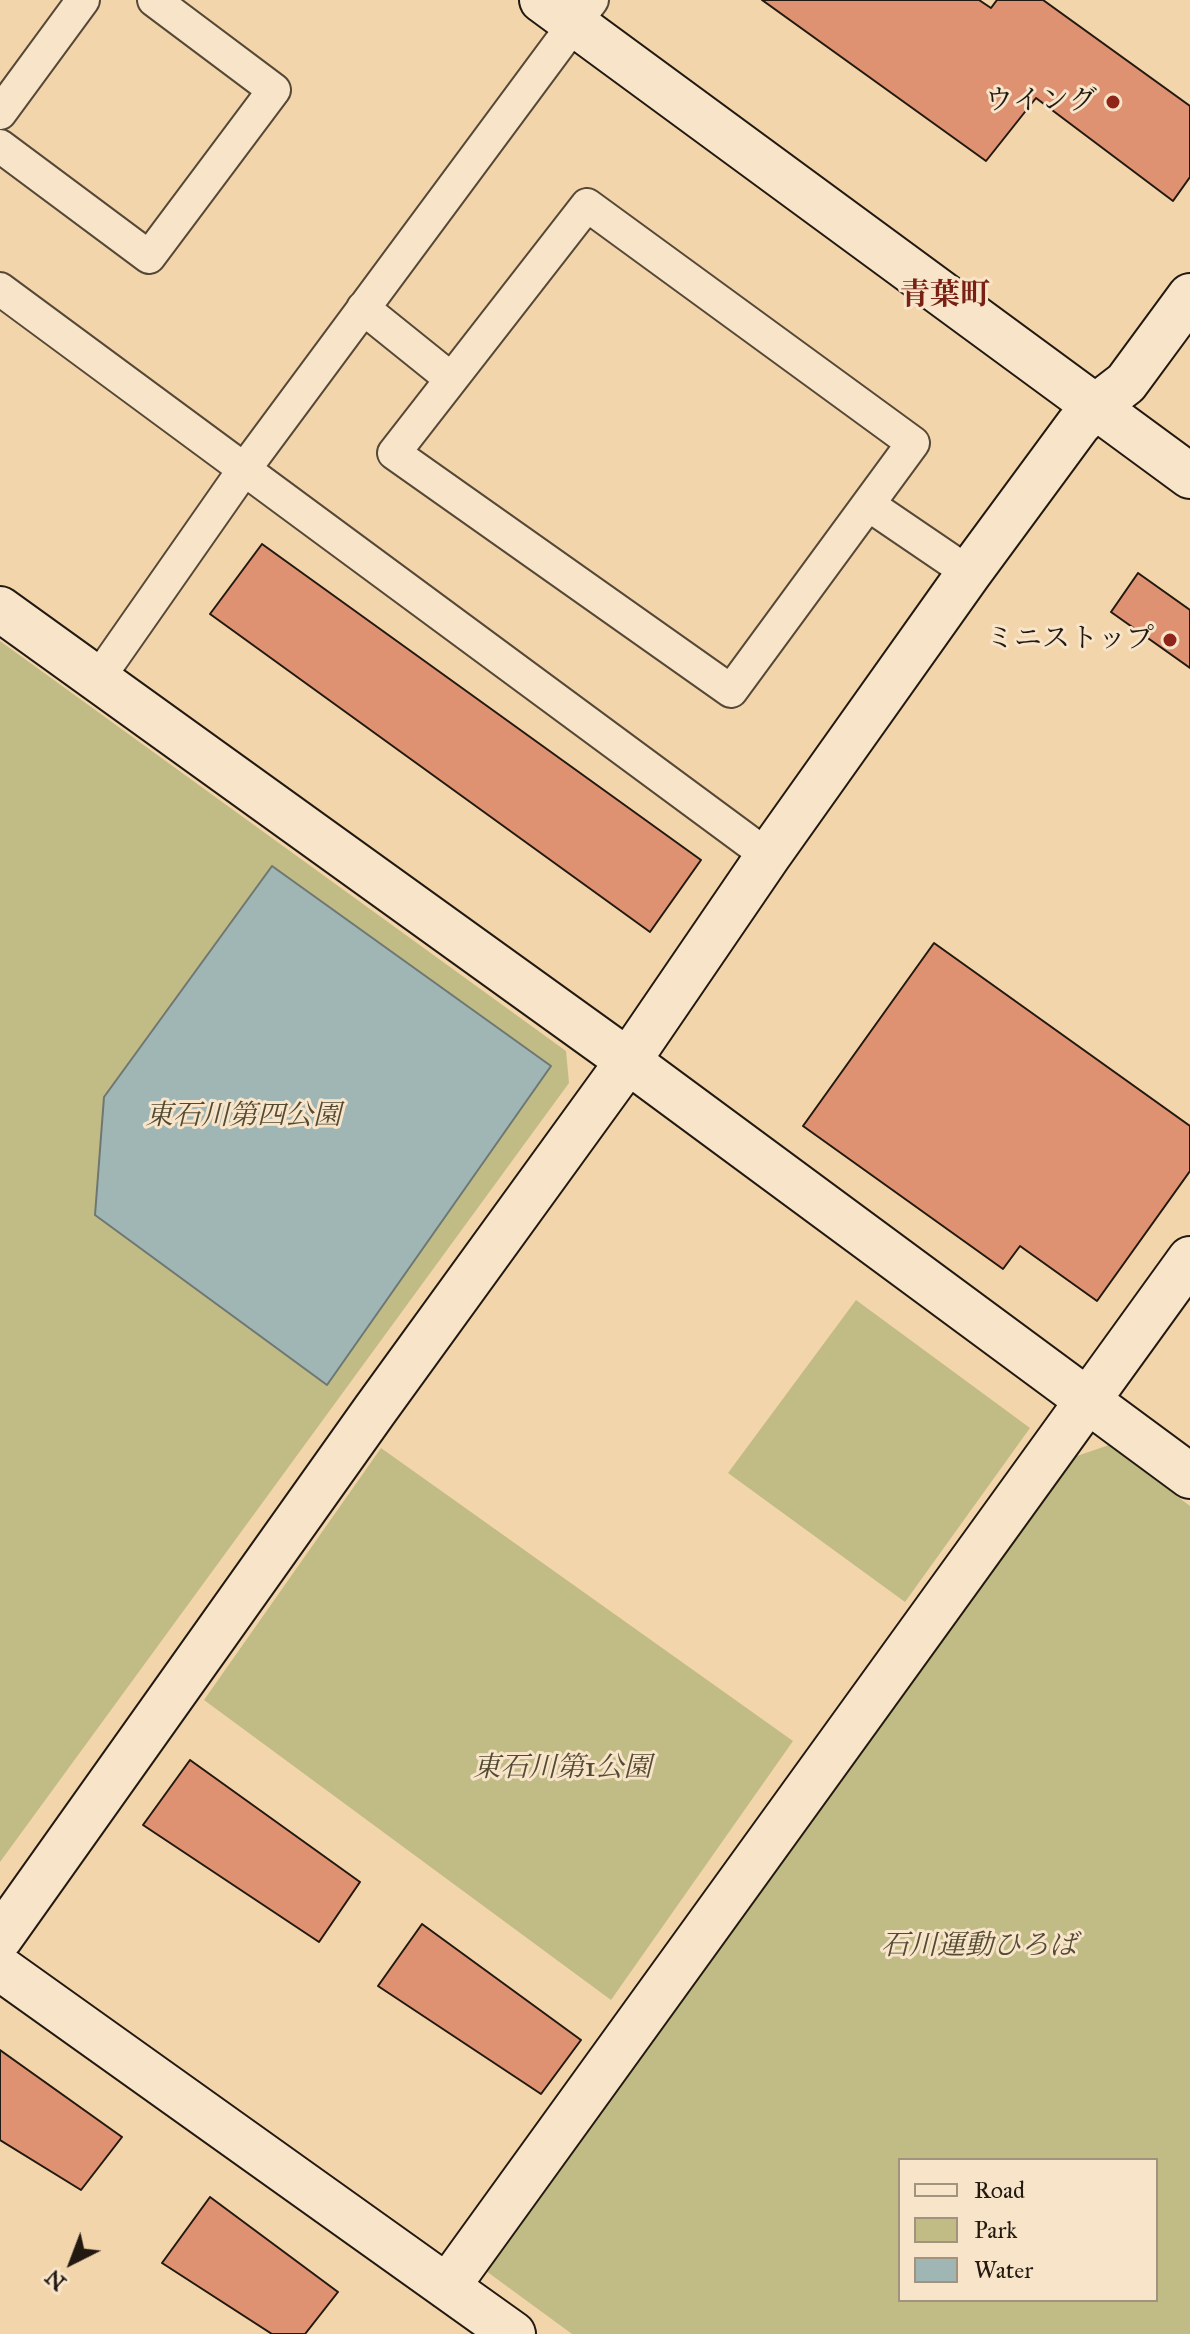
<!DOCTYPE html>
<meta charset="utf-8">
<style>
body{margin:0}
#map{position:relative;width:1190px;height:2334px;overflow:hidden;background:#f3d5ac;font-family:"IM FELL Great Primer",serif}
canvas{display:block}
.legend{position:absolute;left:898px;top:2158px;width:260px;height:144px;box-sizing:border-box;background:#f7e4c9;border:2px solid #a2937f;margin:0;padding:10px 14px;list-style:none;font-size:24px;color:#221910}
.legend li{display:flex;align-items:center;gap:16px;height:40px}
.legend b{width:40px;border:2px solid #a2937f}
.north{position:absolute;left:32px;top:2222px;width:80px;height:80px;-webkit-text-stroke:6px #f7e4c9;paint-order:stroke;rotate:222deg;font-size:22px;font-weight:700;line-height:32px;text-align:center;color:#221910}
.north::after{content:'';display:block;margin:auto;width:28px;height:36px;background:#221910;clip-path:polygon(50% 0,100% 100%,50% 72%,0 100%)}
</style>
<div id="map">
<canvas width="1190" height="2334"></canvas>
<ul class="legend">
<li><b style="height:10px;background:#f7e4c9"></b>Road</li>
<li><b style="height:22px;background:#c1bc85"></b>Park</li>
<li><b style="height:22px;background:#a0b6b4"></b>Water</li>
</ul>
<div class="north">N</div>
</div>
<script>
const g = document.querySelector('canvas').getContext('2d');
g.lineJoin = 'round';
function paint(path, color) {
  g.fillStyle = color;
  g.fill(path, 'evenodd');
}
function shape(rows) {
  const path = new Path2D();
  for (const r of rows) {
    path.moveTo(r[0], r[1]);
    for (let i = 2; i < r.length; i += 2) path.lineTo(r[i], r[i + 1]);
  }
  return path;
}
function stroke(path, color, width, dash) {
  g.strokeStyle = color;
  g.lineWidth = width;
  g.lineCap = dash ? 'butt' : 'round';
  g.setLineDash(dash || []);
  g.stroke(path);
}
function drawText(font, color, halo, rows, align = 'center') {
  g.font = font + ' "IM FELL Great Primer","Noto Serif JP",serif';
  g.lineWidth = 6;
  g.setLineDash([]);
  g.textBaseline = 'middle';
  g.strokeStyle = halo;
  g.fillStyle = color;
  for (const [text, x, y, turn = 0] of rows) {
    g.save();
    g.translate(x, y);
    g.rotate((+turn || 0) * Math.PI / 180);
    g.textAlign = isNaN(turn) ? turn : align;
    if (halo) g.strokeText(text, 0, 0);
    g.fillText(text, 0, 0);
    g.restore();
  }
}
const green = shape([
 [0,641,566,1051,569,1083,0,1862],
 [856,1300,1030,1428,905,1602,728,1473],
 [1109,1445,1190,1506,1190,2334,572,2334,486,2271,1071,1458],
 [900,2160,1156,2160,1156,2300,900,2300],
 [381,1448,793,1741,611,2000,204,1700]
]);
const water = shape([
 [272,866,551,1066,327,1385,95,1215,104,1097,272,866]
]);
const building = shape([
 [762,0,979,0,991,8,997,0,1043,0,1190,106,1190,177,1173,201,1036,98,986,161,762,0],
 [262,544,701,860,650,932,210,614,262,544],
 [1138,573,1190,610,1190,668,1111,612,1138,573],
 [934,943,1190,1126,1190,1171,1097,1301,1020,1246,1003,1269,803,1126,934,943],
 [190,1760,360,1882,319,1942,143,1825,190,1760],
 [422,1924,581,2040,541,2094,378,1986,422,1924],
 [0,2050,122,2137,81,2190,0,2140,0,2050],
 [210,2197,338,2292,305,2334,272,2334,162,2263,210,2197]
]);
const street = shape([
 [0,113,83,0],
 [0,146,149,257,274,90,154,0],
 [587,205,913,443,731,691,394,453,587,205],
 [0,289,768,856],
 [363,308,450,378],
 [869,505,969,573],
 [97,680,243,471,592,0]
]);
const secondary = shape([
 [542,0,1190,476],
 [0,609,628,1061,1190,1476],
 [0,1938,375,1410,628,1061,768,856,969,573,1078,425,1095,407,1126,383,1190,296],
 [0,1968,513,2334],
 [447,2287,1190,1259]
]);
const markers = [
 [1113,102,8,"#8f2418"],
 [1170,640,8,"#8f2418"]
];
const poiNames = [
 ["ウイング",1097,102],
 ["ミニストップ",1154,640]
];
const parkNames = [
 ["東石川第四公園",243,1117],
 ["東石川第1公園",562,1769],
 ["石川運動ひろば",979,1947]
];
const neighbourhoodNames = [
 ["青葉町",945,297]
];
paint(green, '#c1bc85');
paint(water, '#a0b6b4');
stroke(water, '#6e7772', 2);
paint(building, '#de9272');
stroke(building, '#221910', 2);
stroke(street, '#564837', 36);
stroke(secondary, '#221910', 48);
stroke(street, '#f7e4c9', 32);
stroke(secondary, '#f7e4c9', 44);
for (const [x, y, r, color] of markers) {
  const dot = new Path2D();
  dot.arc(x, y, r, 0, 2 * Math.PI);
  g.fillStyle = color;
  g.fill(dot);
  stroke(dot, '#f7e4c9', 3);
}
drawText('28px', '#221910', '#f7e4c9', poiNames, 'right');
drawText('italic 28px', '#524a33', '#f7e4c9', parkNames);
drawText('bold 30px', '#7a1f14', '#f7e4c9', neighbourhoodNames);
</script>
